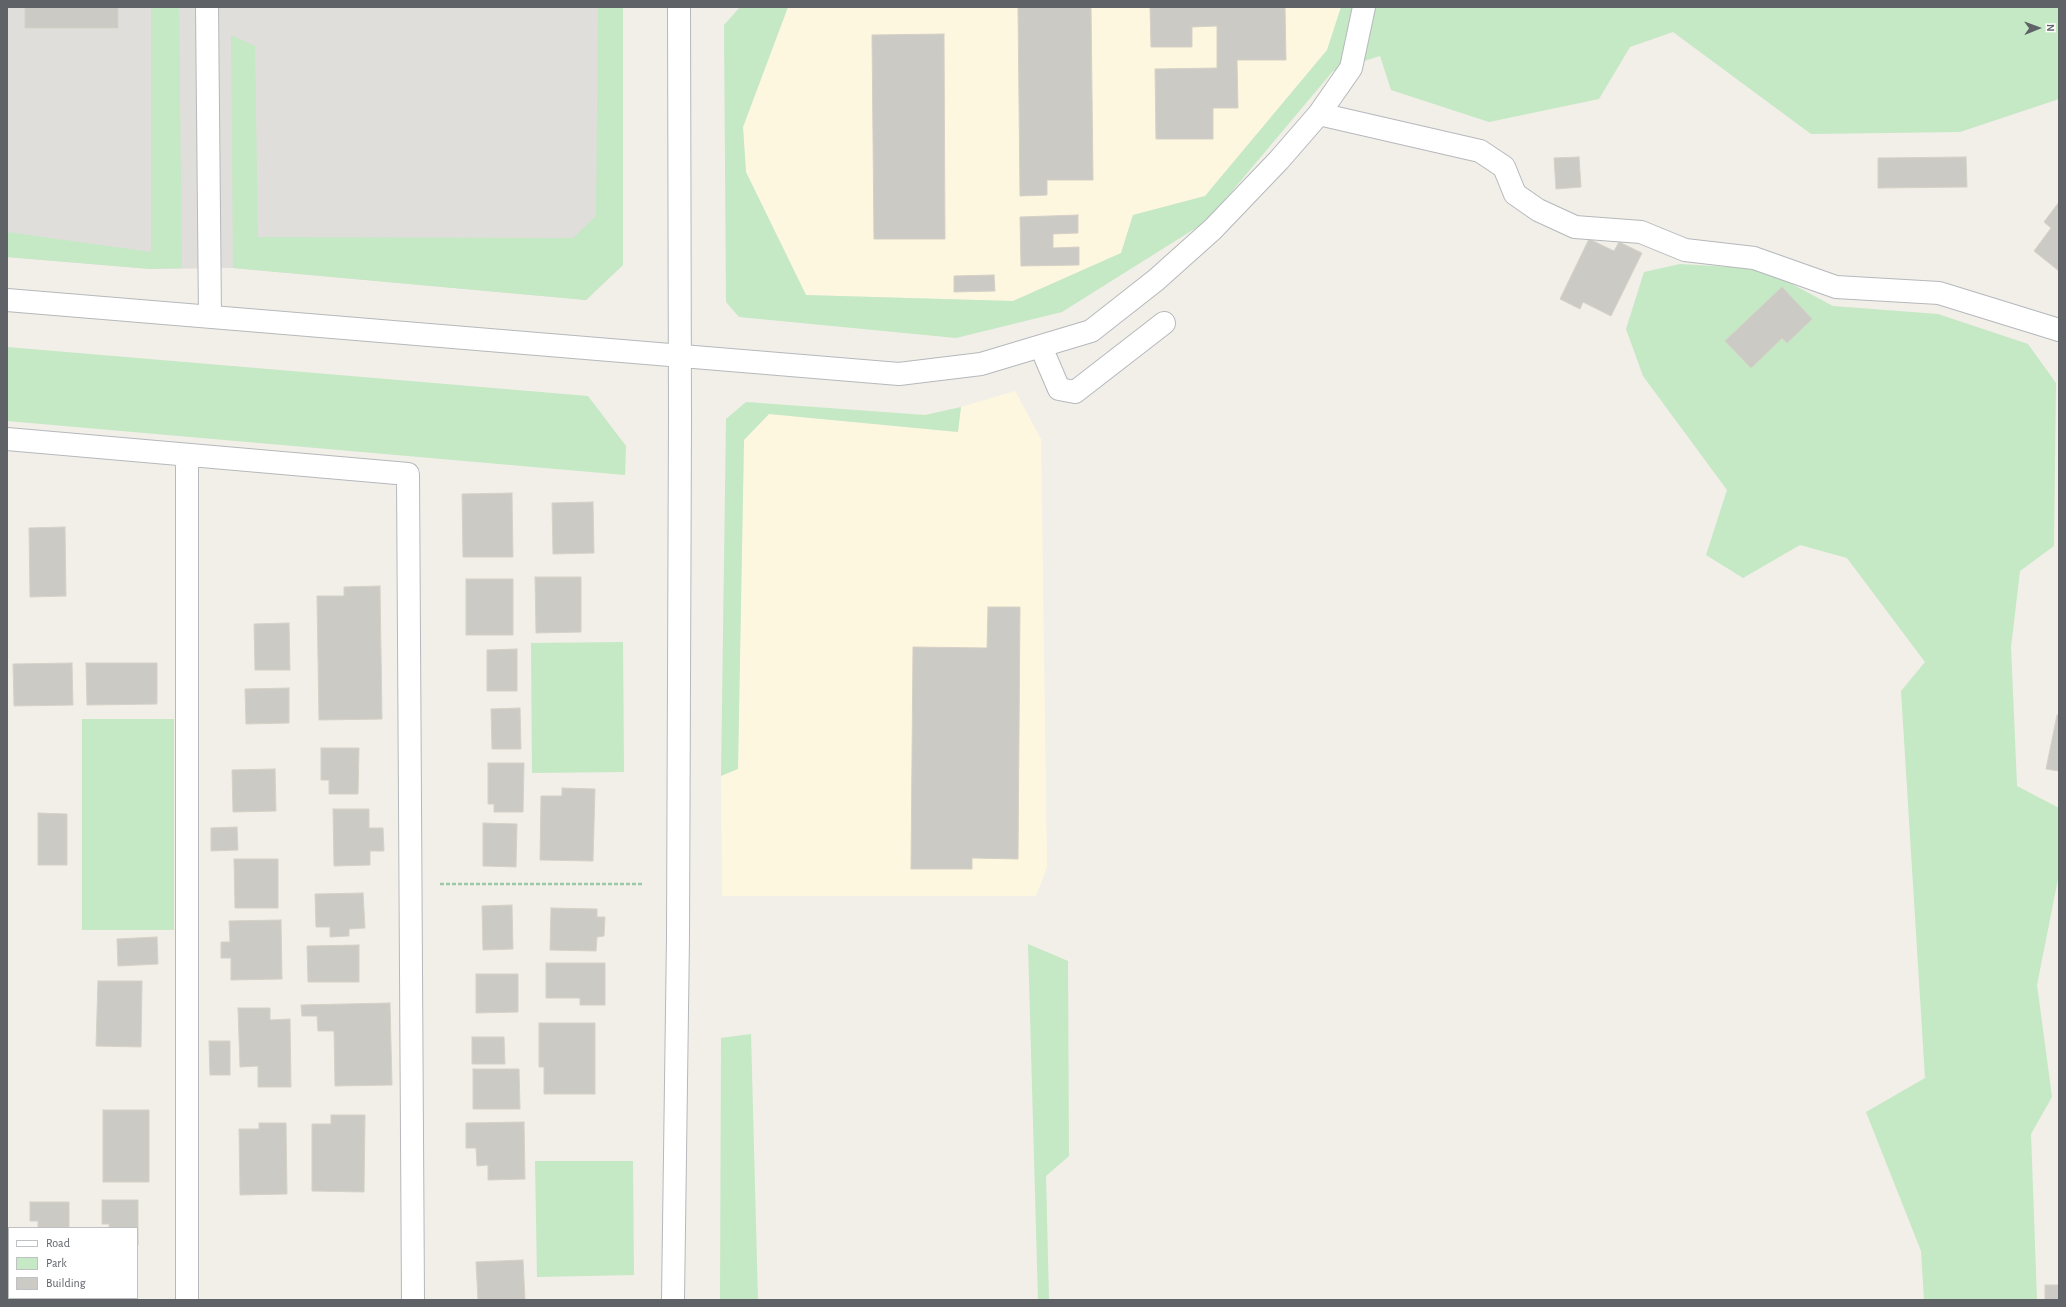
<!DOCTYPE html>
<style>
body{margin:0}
#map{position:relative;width:2066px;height:1307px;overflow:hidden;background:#f1efe8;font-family:"Alegreya Sans",sans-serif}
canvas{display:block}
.frame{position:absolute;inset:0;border:8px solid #5f6368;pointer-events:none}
.legend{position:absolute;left:8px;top:1227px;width:130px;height:72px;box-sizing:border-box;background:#fff;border:1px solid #bfc1c3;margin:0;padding:5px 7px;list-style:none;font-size:12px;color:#5f6368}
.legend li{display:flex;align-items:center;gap:8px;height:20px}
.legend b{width:20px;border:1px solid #bfc1c3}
.north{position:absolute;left:2018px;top:8px;width:40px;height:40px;-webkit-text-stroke:3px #fff;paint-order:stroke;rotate:89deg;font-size:11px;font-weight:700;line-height:16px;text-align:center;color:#5f6368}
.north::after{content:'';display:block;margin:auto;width:14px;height:18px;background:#5f6368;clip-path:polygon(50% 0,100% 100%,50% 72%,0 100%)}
</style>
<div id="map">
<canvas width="2066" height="1307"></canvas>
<div class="frame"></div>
<ul class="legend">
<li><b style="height:5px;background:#fff"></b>Road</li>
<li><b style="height:11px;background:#c5e8c5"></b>Park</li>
<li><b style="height:11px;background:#cccac5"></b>Building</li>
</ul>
<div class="north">N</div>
</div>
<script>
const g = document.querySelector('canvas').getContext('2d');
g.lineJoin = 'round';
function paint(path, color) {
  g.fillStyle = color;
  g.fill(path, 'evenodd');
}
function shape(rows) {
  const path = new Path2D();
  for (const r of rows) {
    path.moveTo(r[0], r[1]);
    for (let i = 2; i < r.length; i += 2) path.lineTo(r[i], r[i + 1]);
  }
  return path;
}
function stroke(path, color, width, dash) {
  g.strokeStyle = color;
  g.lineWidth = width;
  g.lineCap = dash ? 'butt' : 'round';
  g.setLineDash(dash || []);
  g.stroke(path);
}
const commercial = shape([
 [788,7,1341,7,1327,50,1205,196,1133,215,1121,253,1013,301,806,295,746,172,743,127],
 [1015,391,1041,439,1047,867,1036,896,722,896,721,776,738,768,744,440,769,414,957,432,961,407]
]);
const industrial = shape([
 [7,7,623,7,623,265,586,300,233,268,151,269,7,257]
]);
const green = shape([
 [151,7,179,7,182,268,151,269,7,257,7,232,151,252],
 [598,7,623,7,623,265,586,300,233,268,231,35,255,46,258,237,573,238,596,216],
 [740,7,788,7,743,127,746,172,806,295,1013,301,1121,253,1133,215,1205,196,1327,50,1341,7,2059,7,2059,99,1960,132,1811,134,1673,32,1630,47,1599,99,1489,122,1391,90,1380,56,1333,71,1207,221,1062,312,956,338,739,317,726,302,724,25],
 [1680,264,1764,269,1833,306,1938,314,2028,344,2056,383,2054,546,2020,571,2011,647,2017,786,2059,808,2059,874,2037,985,2052,1097,2031,1134,2037,1300,1924,1300,1921,1251,1866,1112,1925,1078,1901,691,1925,662,1847,558,1800,545,1743,578,1706,555,1727,490,1643,376,1626,329,1644,272],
 [7,347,588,396,626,446,625,475,7,421],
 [746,402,925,415,961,407,958,432,769,414,744,440,738,769,721,776,726,419],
 [623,642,624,772,532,773,531,643],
 [82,719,174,719,174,930,82,930],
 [1028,944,1068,961,1069,1156,1046,1176,1049,1300,1038,1300],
 [751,1034,758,1300,720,1300,721,1038],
 [535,1161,633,1161,634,1275,537,1277]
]);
const building = shape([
 [25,7,118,7,118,28,25,28,25,7],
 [1018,7,1091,7,1093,180,1047,180,1047,195,1020,196,1018,7],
 [1150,7,1285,7,1286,60,1237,60,1238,108,1213,108,1213,139,1156,139,1155,69,1217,68,1217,26,1192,27,1192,47,1151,47,1150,7],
 [944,34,945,239,874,239,872,35,944,34],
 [1579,157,1581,187,1556,189,1554,158,1579,157],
 [1966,157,1967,187,1878,188,1878,158,1966,157],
 [2059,202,2059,271,2034,251,2051,228,2044,222,2059,202],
 [1078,215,1078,233,1053,234,1053,248,1079,247,1079,265,1021,266,1020,217,1078,215],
 [1589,239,1614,251,1619,242,1642,253,1611,316,1583,302,1580,309,1560,299,1589,239],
 [994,275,995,291,954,292,954,276,994,275],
 [1782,287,1812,319,1787,343,1782,338,1751,368,1725,341,1782,287],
 [512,493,513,557,463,557,462,494,512,493],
 [593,502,594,553,553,554,552,503,593,502],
 [65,527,66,596,30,597,29,528,65,527],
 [535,577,581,577,581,632,536,633,535,577],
 [466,579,513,579,513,635,466,635,466,579],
 [380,586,382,719,319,720,317,596,344,596,344,587,380,586],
 [988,607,1020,607,1018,859,972,858,972,869,911,869,913,647,987,648,988,607],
 [289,623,290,670,255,670,254,624,289,623],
 [517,649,517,691,487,691,487,650,517,649],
 [72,663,73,705,14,706,13,664,72,663],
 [86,663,157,663,157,704,87,705,86,663],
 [289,688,289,723,246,724,245,689,289,688],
 [520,708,521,749,492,749,491,709,520,708],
 [2057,715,2059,716,2059,771,2046,769,2057,715],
 [321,748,359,748,358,794,329,794,329,780,321,780,321,748],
 [488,763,524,763,523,812,494,812,494,804,488,804,488,763],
 [275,769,276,811,233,812,232,770,275,769],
 [562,788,595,789,593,861,540,860,541,796,562,796,562,788],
 [333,809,369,809,369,828,383,828,384,851,370,851,370,865,334,866,333,809],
 [38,813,67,814,67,865,38,865,38,813],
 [483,823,517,824,516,867,483,866,483,823],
 [237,827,238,850,211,851,211,828,237,827],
 [234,859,278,859,278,908,235,908,234,859],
 [363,893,365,928,349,929,349,936,330,937,330,927,316,927,315,894,363,893],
 [512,905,513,949,483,950,482,906,512,905],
 [551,908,597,909,597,917,605,917,604,936,597,937,596,951,550,950,551,908],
 [281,920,282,979,231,980,231,958,221,958,221,942,230,942,229,921,281,920],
 [157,937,158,964,118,966,117,939,157,937],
 [359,945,359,982,308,982,307,946,359,945],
 [546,963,605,963,605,1005,580,1005,580,998,546,998,546,963],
 [476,974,518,974,518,1012,476,1013,476,974],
 [98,981,142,981,141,1047,96,1046,98,981],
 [390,1003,392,1085,335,1086,334,1031,318,1031,317,1016,302,1016,301,1005,390,1003],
 [238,1008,270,1008,270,1020,290,1019,291,1087,258,1087,258,1066,240,1067,238,1008],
 [539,1023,595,1023,595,1094,544,1094,544,1067,539,1067,539,1023],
 [472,1037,504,1037,505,1064,472,1064,472,1037],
 [209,1041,230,1041,230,1075,210,1075,209,1041],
 [473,1069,519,1069,520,1109,473,1109,473,1069],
 [103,1110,149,1110,149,1182,103,1182,103,1110],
 [331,1115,365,1115,364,1192,312,1191,312,1124,331,1124,331,1115],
 [524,1122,525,1179,488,1180,488,1165,477,1166,476,1148,466,1148,466,1123,524,1122],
 [259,1123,286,1123,287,1194,240,1195,239,1129,259,1129,259,1123],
 [102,1200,138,1200,138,1245,137,1228,109,1228,109,1224,102,1224,102,1200],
 [30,1202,69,1202,69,1228,38,1228,38,1221,30,1221,30,1202],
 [523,1260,525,1300,478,1300,476,1262,523,1260],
 [2045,1285,2059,1285,2059,1300,2045,1300,2045,1285]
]);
const path = shape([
 [440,884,644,884]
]);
const minor = shape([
 [207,7,210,317],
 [1319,114,1480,151,1504,167,1515,194,1538,210,1575,227,1641,232,1685,250,1754,258,1836,287,1939,293,2059,330],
 [7,300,899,374,981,364,1091,331,1156,280,1213,229,1279,160,1319,114,1351,68,1364,7],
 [1041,347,1059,389,1075,392,1164,323],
 [7,439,408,474,413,1300],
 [187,455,187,1300],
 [673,1300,678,937,680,419,679,7]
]);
paint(commercial, '#fef7e0');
paint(industrial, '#e0deda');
paint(green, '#c5e8c5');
paint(building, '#cccac5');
stroke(building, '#d6d1c6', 1);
stroke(minor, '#b5b8bc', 24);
stroke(path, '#9cc7a9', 2.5, [4, 2]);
stroke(minor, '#fff', 22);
</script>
